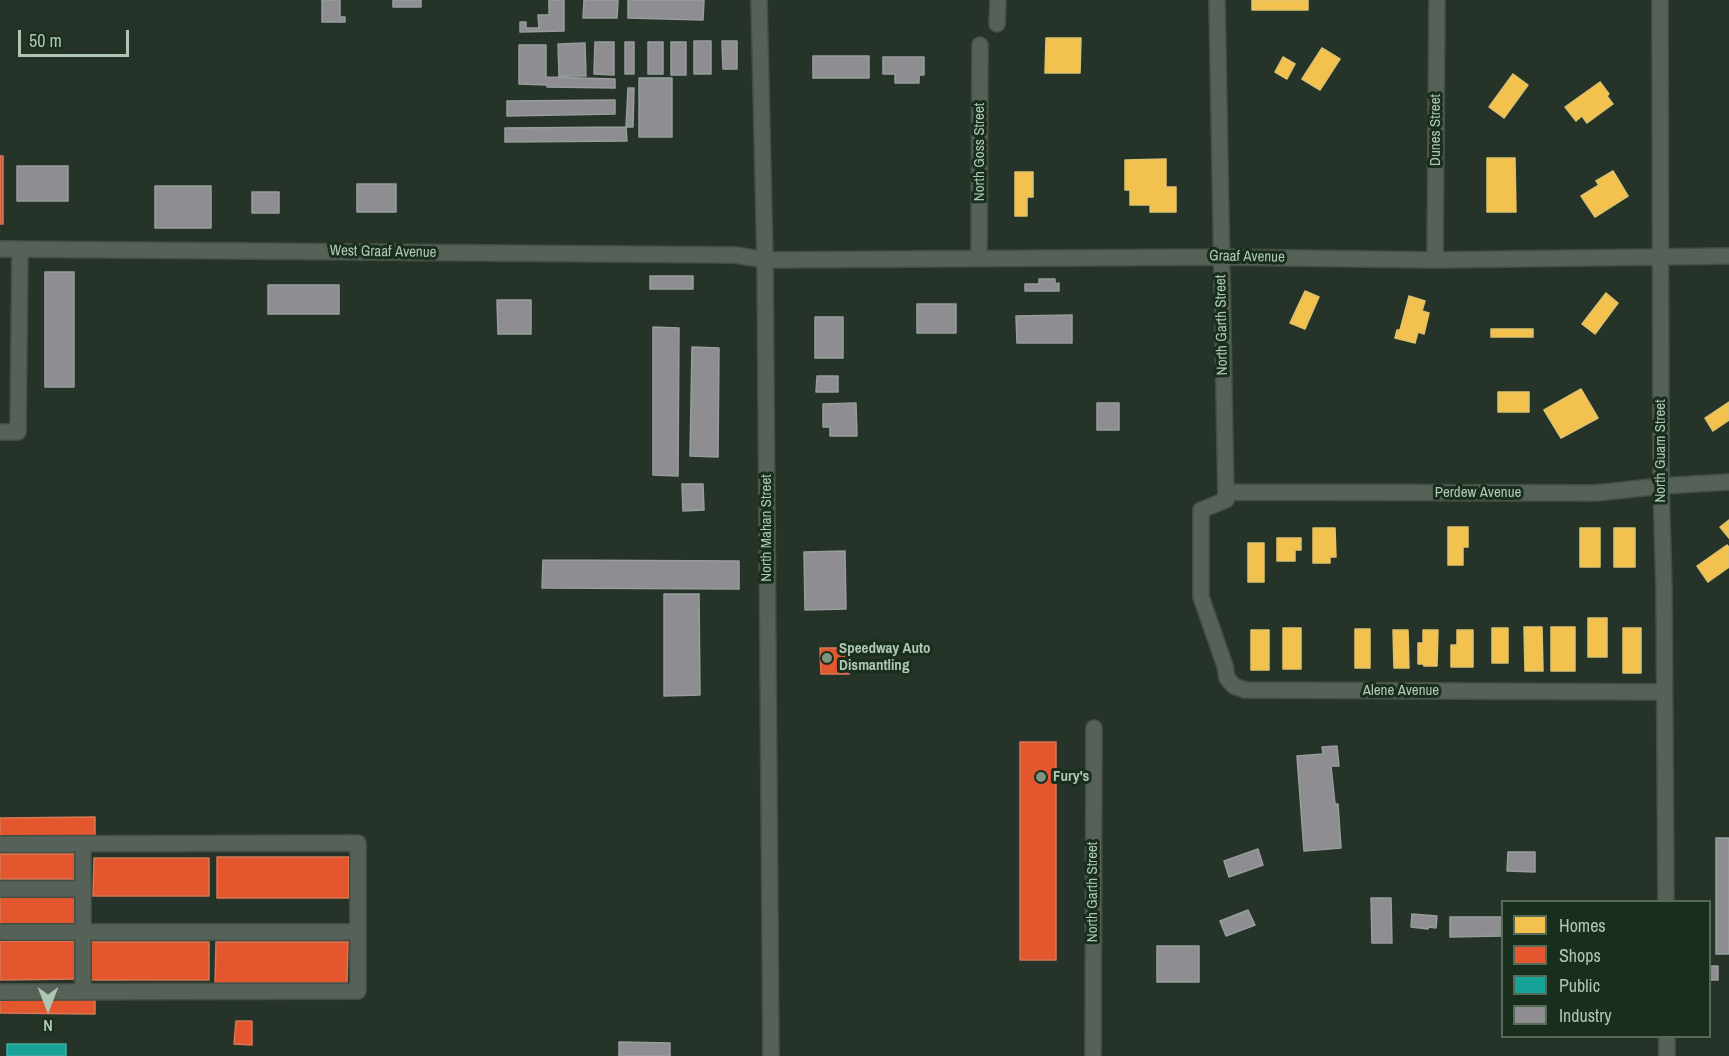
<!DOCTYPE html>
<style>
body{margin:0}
#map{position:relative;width:1729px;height:1056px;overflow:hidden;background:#263328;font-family:"Archivo Narrow",sans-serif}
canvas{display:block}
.legend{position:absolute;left:1501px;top:900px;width:210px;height:138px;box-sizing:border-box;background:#192e1c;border:2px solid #556b58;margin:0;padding:8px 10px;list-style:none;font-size:18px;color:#aec6b3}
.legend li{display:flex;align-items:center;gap:12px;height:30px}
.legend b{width:30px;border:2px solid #556b58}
.north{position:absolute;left:18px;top:978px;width:60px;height:60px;-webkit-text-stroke:4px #192e1c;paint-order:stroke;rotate:180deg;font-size:16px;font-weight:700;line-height:24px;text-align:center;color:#aec6b3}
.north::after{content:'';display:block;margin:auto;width:21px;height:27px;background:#aec6b3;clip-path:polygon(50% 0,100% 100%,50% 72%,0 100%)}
.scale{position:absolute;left:18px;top:30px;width:111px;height:27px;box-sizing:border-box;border:3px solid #aec6b3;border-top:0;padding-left:8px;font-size:18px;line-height:21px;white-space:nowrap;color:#aec6b3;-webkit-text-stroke:4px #192e1c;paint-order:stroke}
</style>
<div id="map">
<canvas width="1729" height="1056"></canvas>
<ul class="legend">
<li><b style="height:16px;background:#f2c14e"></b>Homes</li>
<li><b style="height:16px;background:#e4572e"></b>Shops</li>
<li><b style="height:16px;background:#17a398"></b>Public</li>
<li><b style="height:16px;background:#8d8d92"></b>Industry</li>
</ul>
<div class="north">N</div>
<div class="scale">50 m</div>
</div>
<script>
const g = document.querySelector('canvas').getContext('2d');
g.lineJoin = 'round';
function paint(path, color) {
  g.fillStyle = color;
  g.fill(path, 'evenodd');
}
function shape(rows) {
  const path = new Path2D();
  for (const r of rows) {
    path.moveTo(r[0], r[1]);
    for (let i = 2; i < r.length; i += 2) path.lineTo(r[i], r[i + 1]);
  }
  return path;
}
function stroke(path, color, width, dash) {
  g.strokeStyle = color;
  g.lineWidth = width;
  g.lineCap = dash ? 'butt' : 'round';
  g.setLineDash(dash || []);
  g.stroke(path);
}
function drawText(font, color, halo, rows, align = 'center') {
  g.font = font + ' "Archivo Narrow",sans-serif';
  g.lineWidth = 6;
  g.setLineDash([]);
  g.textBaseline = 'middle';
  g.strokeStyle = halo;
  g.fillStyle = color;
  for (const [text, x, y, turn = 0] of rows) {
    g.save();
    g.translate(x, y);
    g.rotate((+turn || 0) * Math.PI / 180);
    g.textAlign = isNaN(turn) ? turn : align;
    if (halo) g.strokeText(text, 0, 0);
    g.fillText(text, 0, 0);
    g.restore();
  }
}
const homes = shape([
 [1252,0,1308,0,1308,10,1252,10,1252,0],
 [1046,38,1081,38,1080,73,1045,73,1046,38],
 [1322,48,1340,59,1320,90,1302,79,1322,48],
 [1283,57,1295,64,1287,79,1275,72,1283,57],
 [1513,74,1528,85,1504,118,1489,107,1513,74],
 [1600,82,1609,94,1607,96,1613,104,1587,123,1582,116,1576,121,1565,107,1600,82],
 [1487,158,1515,158,1516,212,1487,212,1487,158],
 [1166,159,1166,187,1176,187,1176,212,1150,212,1150,205,1130,205,1130,190,1125,190,1125,160,1166,159],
 [1613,171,1628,196,1595,217,1581,196,1599,185,1596,181,1613,171],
 [1015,172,1033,172,1033,197,1027,197,1027,216,1015,216,1015,172],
 [1305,291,1319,297,1305,329,1290,323,1305,291],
 [1606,293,1618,303,1595,334,1582,324,1606,293],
 [1409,296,1425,301,1422,311,1429,313,1424,334,1418,332,1415,343,1395,338,1397,330,1400,330,1409,296],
 [1491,329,1533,329,1533,337,1491,337,1491,329],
 [1581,389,1598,418,1561,438,1544,410,1581,389],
 [1498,392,1529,392,1529,412,1498,412,1498,392],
 [1729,402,1729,420,1713,431,1705,418,1729,402],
 [1729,520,1729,538,1720,527,1729,520],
 [1448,527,1468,527,1468,547,1463,547,1463,565,1448,565,1448,527],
 [1313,528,1335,528,1336,557,1330,557,1330,563,1313,563,1313,528],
 [1580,528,1600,528,1600,567,1580,567,1580,528],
 [1614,528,1635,528,1635,567,1614,567,1614,528],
 [1277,538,1301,538,1301,550,1295,550,1295,561,1277,561,1277,538],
 [1248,543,1264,543,1264,582,1248,582,1248,543],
 [1727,545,1729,547,1729,567,1708,582,1697,566,1727,545],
 [1588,618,1607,618,1607,657,1588,657,1588,618],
 [1524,627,1542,627,1543,671,1525,671,1524,627],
 [1551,627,1575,627,1575,671,1551,671,1551,627],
 [1283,628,1301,628,1301,669,1283,669,1283,628],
 [1492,628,1508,628,1508,663,1492,663,1492,628],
 [1623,628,1641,628,1641,673,1623,673,1623,628],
 [1355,629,1370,629,1370,668,1355,668,1355,629],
 [1251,630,1269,630,1269,670,1251,670,1251,630],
 [1393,630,1408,630,1409,668,1394,668,1393,630],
 [1423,630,1438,630,1437,666,1424,666,1423,664,1418,664,1418,643,1423,643,1423,630],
 [1457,630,1473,630,1473,667,1451,667,1451,645,1457,645,1457,630]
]);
const shops = shape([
 [0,156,3,156,3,224,0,224,0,156],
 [820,648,849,648,849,674,821,674,820,648],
 [1020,742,1056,742,1056,960,1020,960,1020,742],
 [95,817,95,838,0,838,0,818,95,817],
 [0,854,79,854,79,879,0,879,0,854],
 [217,857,349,857,349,898,217,898,217,857],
 [94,858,209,858,209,896,93,896,94,858],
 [0,896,78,896,78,925,0,925,0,896],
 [0,941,78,941,78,979,0,980,0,941],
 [88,942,209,942,209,980,88,980,88,942],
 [216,942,348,942,347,983,215,983,216,942],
 [0,999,95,1000,95,1014,0,1013,0,999],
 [236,1021,252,1021,252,1045,234,1044,236,1021]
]);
const public = shape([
 [7,1044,66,1044,66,1056,7,1056,7,1044]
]);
const industry = shape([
 [322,0,340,0,340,17,345,17,345,22,322,22,322,0],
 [393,0,421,0,421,7,393,7,393,0],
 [549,0,564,0,564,31,520,32,520,22,526,22,526,28,539,28,538,15,549,15,549,0],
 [584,0,618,0,617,18,583,18,584,0],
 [628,0,704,0,703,20,628,18,628,0],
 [694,41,711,41,711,74,694,74,694,41],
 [722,41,737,41,737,69,723,69,722,41],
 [595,42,614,42,614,75,594,74,595,42],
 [625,42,634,42,634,74,625,74,625,42],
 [648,42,663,42,663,74,648,74,648,42],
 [671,42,686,42,686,75,671,75,671,42],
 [585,43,586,76,559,76,558,44,585,43],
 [519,45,546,45,546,77,615,79,615,88,547,87,547,85,519,84,519,45],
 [813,56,869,56,869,78,813,78,813,56],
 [883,57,924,57,924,75,919,75,919,83,895,83,895,74,883,74,883,57],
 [639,78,672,78,672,137,639,137,639,78],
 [628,88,634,88,633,127,626,127,628,88],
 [615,100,615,114,507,116,507,101,615,100],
 [626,127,627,141,505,142,505,128,626,127],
 [17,166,68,166,68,201,17,201,17,166],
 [357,184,396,184,396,212,357,212,357,184],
 [155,186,211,186,211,228,155,228,155,186],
 [252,192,279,192,279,213,252,213,252,192],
 [45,272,74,272,74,387,45,387,45,272],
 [650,276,693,276,693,289,650,289,650,276],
 [1039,279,1055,279,1055,284,1059,283,1059,291,1025,291,1025,284,1039,284,1039,279],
 [268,285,339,285,339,314,268,314,268,285],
 [497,300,531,300,531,334,498,334,497,300],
 [917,304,956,304,956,333,917,333,917,304],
 [1072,315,1072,343,1017,343,1016,316,1072,315],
 [815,317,843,317,843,358,815,358,815,317],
 [653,327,679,328,678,476,653,475,653,327],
 [692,347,719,348,718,457,690,456,692,347],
 [817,376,838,376,838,392,816,392,817,376],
 [856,403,857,436,830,436,830,427,823,427,823,404,856,403],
 [1097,403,1119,403,1119,430,1097,430,1097,403],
 [682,484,703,484,704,510,683,511,682,484],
 [845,551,846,609,805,610,804,552,845,551],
 [543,560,739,561,739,589,542,588,543,560],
 [664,594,699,594,700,695,664,696,664,594],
 [1337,746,1339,766,1331,766,1335,804,1338,804,1341,848,1304,851,1297,756,1323,754,1322,747,1337,746],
 [1716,838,1729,838,1729,954,1716,954,1716,838],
 [1258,849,1263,865,1229,877,1224,861,1258,849],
 [1508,852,1535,852,1535,872,1507,871,1508,852],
 [1371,898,1391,898,1392,943,1372,943,1371,898],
 [1248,910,1255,925,1226,936,1220,921,1248,910],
 [1412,914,1437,916,1436,928,1429,927,1428,929,1411,927,1412,914],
 [1450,917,1502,917,1502,936,1450,937,1450,917],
 [1157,946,1199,946,1199,982,1157,982,1157,946],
 [1710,966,1718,966,1718,980,1710,980,1710,966],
 [619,1042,670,1043,670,1056,619,1056,619,1042]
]);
const minor = shape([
 [759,0,765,260,771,1056],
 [1217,0,1226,500,1201,510,1201,597,1225,666,1227,678,1234,686,1245,690,1664,692],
 [1660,0,1661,486,1664,589,1666,902],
 [997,24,998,0],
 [0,249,735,255,765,260,1221,257,1435,260,1729,256],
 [979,259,980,45],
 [1435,260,1437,0],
 [0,432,18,432,20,249],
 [1226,492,1596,493,1661,486,1729,482],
 [0,844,358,843,358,991,0,992],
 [0,889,83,889],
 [0,932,357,932],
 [83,991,83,844],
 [1667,1036,1667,1056],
 [1093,1056,1094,728]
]);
const markers = [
 [827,658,6,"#7e9382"],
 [1041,777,6,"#7e9382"]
];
const streetNames = [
 ["Dunes Street",1436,130,-90],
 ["North Goss Street",980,152,-90],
 ["West Graaf Avenue",383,252,1],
 ["Graaf Avenue",1247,257,1],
 ["North Garth Street",1222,325,-91],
 ["North Guam Street",1661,451,-90],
 ["Perdew Avenue",1478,493],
 ["North Mahan Street",767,528,-90],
 ["Alene Avenue",1401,691],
 ["North Garth Street",1093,892,-90]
];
const poiNames = [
 ["Speedway Auto",839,649],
 ["Dismantling",839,666],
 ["Fury's",1053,777]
];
paint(homes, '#f2c14e');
stroke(homes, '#dec26c', 1.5);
paint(shops, '#e4572e');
stroke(shops, '#d47856', 1.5);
paint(public, '#17a398');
stroke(public, '#44aea0', 1.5);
paint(industry, '#8d8d92');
stroke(industry, '#979e9c', 1.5);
stroke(minor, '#444e46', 18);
stroke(minor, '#566258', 15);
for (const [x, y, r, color] of markers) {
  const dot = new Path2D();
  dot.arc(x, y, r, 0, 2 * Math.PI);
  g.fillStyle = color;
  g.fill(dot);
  stroke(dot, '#192e1c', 2);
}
drawText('15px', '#aec6b3', '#192e1c', streetNames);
drawText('bold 15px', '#aec6b3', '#192e1c', poiNames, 'left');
</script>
